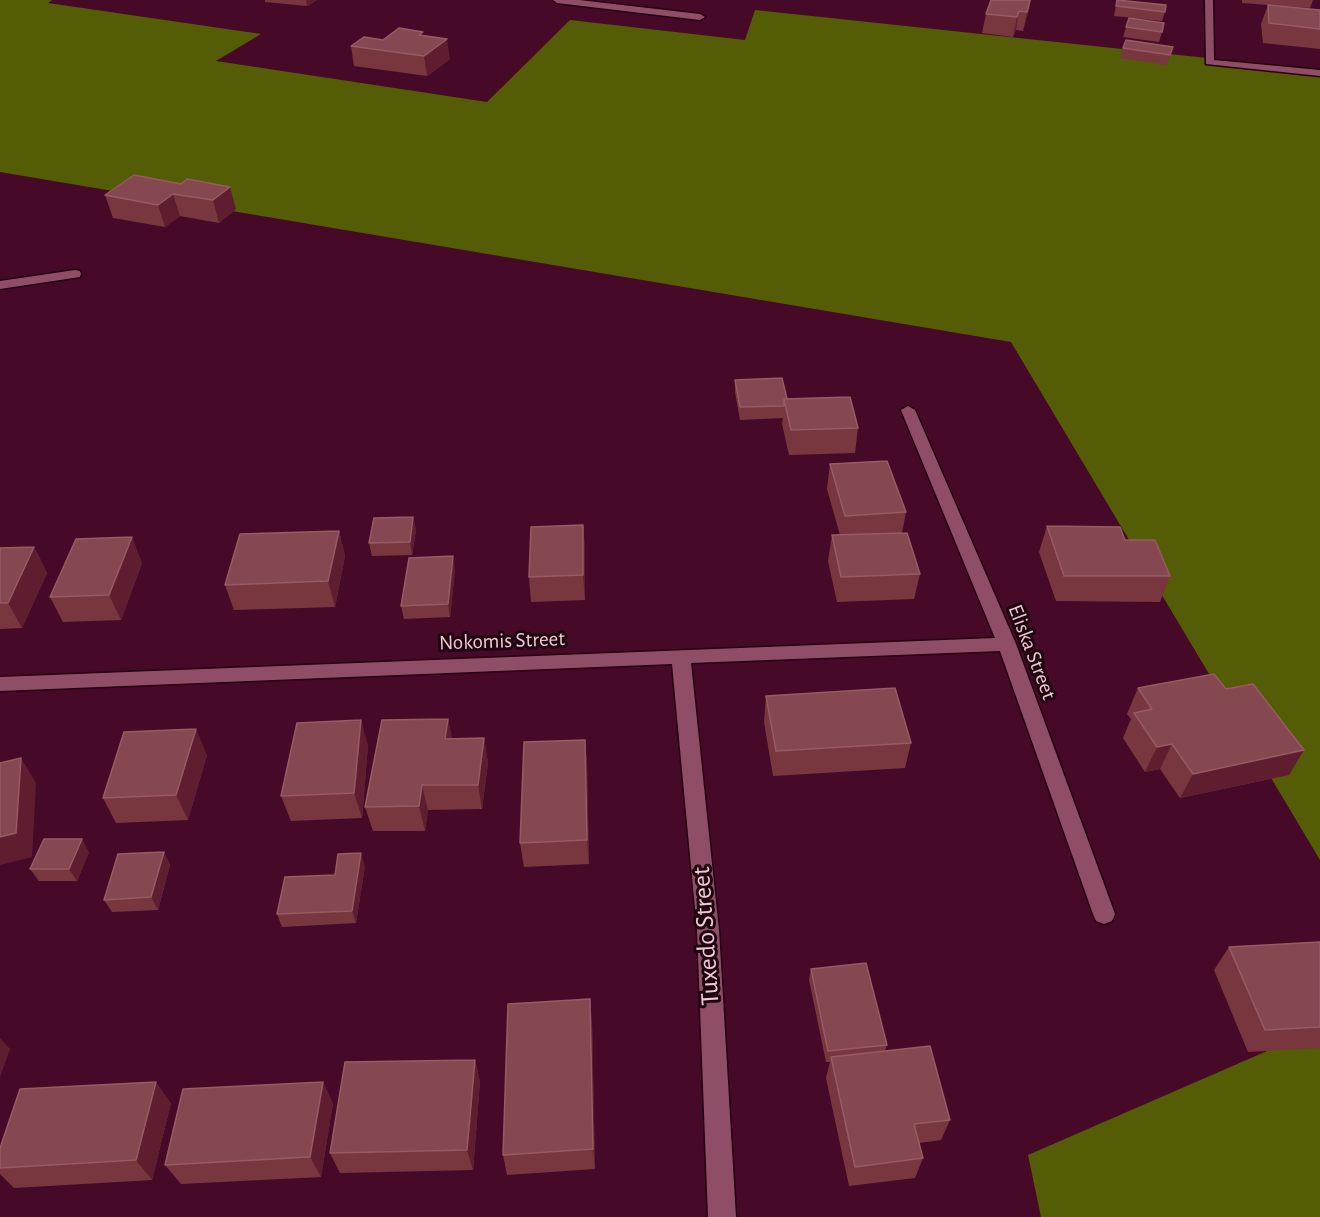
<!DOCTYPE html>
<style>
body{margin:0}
canvas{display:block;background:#470928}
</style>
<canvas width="1320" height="1217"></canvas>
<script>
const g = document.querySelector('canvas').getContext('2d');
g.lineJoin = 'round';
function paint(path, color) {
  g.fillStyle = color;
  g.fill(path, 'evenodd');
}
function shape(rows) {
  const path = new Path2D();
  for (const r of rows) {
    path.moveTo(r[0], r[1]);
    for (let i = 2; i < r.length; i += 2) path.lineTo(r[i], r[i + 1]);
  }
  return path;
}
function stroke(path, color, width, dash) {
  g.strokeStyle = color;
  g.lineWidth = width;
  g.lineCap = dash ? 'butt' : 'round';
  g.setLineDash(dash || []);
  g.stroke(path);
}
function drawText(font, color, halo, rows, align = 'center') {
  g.font = font + ' "Alegreya Sans",sans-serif';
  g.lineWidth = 6;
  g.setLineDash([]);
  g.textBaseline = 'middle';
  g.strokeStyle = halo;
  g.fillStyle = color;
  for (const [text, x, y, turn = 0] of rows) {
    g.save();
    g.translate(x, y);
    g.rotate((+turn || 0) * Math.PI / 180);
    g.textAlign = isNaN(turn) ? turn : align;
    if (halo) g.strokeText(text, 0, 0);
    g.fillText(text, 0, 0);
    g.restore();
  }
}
const forest = shape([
 [0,0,52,0,48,3,261,34,216,61,487,102,570,20,745,40,755,10,1320,70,1320,860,1011,342,0,172],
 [1320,1028,1320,1217,1041,1217,1028,1155]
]);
const street = shape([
 [553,0,579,0,700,14,705,17,700,20,557,3,553,0],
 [1205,0,1213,0,1214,60,1320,70,1320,76,1206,64,1205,0],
 [75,270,80,271,81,274,80,277,0,289,0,281,75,270],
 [908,406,915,410,1016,644,1115,914,1112,921,1104,924,1096,921,1093,914,1000,651,691,663,719,930,736,1217,708,1217,697,930,672,664,0,691,0,677,995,638,901,410,908,406]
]);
const wall = shape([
 [265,0,317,0,307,6,265,2],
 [991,0,1031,0,1023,31,1016,30,1013,37,982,33,986,14],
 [1117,0,1165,12,1162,21,1114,16],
 [1242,0,1313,0,1310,8,1242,3],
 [1268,5,1320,10,1320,49,1263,43,1261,24],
 [1129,18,1162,32,1159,42,1123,37],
 [383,40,450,59,427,76,354,66,351,46],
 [1173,47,1167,65,1120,58,1123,48],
 [181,184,236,209,219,223,180,216,165,227,113,218,105,195],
 [735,380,787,399,858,428,855,453,789,455,782,424,783,418,740,420,735,392],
 [830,464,906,512,902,533,920,574,914,599,837,602,828,561,832,535,840,535,827,489],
 [413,517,416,530,412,555,372,556,369,543],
 [583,525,585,550,585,600,531,602,529,577],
 [1047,526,1125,540,1170,576,1160,602,1056,601,1039,552],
 [339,531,345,556,335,607,234,610,225,585],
 [34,547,47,573,22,628,0,629,0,548],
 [142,563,121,620,63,622,50,597],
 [455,569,450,617,404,619,401,606],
 [1138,688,1226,689,1304,750,1289,775,1180,798,1160,769,1145,772,1123,738,1131,719,1127,714],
 [766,696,911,743,905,768,773,776,764,722],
 [448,719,452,739,484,738,488,763,482,809,428,810,425,831,373,831,365,807],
 [585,740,587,765,589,864,524,867,520,843],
 [368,745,362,818,291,821,281,796],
 [207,755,188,820,116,823,103,798],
 [89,852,77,881,39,881,30,869],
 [164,852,170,865,158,910,112,912,104,900],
 [365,866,356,923,282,927,277,914,335,875],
 [1320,942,1320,1048,1248,1052,1214,970,1229,947],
 [811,969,887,1045,885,1051,950,1120,941,1140,919,1143,923,1158,915,1178,849,1186,826,1078,830,1062,826,1062,809,980],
 [592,1022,595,1169,507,1175,503,1155],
 [475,1060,480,1082,473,1170,340,1173,330,1153],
 [171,1103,152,1180,14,1188,0,1174,0,1148],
 [333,1103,321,1177,181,1184,165,1165]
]);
const shadedWall = shape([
 [306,0,317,0,307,6],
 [1030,0,1029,11,1023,31,1027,12],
 [1019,11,1016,30,1013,37,1017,17],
 [447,39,450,59,427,76,424,56],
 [230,187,236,209,219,223,213,200],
 [173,194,180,216,165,227,158,205],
 [413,517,416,530,412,555,410,542],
 [583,525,585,550,585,600,583,575],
 [339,531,345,556,335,607,328,581],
 [132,537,142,563,121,620,109,595],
 [34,547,47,573,22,628,8,603],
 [453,556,455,569,450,617,448,604],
 [448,719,453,745,445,739],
 [361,720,368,745,362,818,354,793],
 [196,729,207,755,188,820,176,795],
 [484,738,488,763,482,809,478,785],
 [585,740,587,765,589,864,587,840],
 [1172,744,1160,769,1145,772,1157,747],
 [1304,750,1289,775,1180,798,1193,774],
 [21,758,36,783,32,857,0,865,0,837],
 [422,785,428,810,425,831,419,806],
 [82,839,89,852,77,881,69,869],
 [164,852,170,865,158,910,151,897],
 [361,853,365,866,356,923,352,911],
 [590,999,592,1022,595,1169,593,1149],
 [0,1038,10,1049,0,1077],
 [475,1060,480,1082,473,1170,467,1150],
 [156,1082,171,1103,152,1180,136,1160],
 [323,1082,333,1103,321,1177,310,1157]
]);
const building = shape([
 [991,0,1030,0,1027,12,1019,11,1017,17,986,14,991,0],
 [1117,0,1166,5,1165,12,1116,6,1117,0],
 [1268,5,1320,10,1320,29,1269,23,1268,5],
 [1129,18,1164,23,1162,32,1126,27,1129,18],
 [399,28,423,32,419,35,447,39,424,56,351,46,364,37,383,40,399,28],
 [1126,40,1173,47,1170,55,1123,48,1126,40],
 [134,175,181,184,187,179,230,187,213,200,173,194,158,205,105,195,134,175],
 [782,378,787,399,784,399,784,406,740,407,735,380,782,378],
 [850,397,858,428,791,430,784,399,850,397],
 [887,461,906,512,845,516,830,464,887,461],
 [413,517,410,542,369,543,374,518,413,517],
 [583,525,583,575,529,577,531,527,583,525],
 [1047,526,1120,527,1125,540,1155,540,1170,576,1064,576,1047,526],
 [339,531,328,581,225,585,240,534,339,531],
 [907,533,920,574,841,577,832,535,907,533],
 [132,537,109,595,50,597,76,539,132,537],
 [34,547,8,603,0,603,0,548,34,547],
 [453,556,448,604,401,606,409,558,453,556],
 [1214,674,1226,689,1253,684,1304,750,1193,774,1172,744,1157,747,1134,713,1152,709,1138,688,1214,674],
 [895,688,911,743,776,751,766,696,895,688],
 [448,719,445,739,484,738,478,785,422,785,419,806,365,807,382,720,448,719],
 [361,720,354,793,281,796,297,723,361,720],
 [196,729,176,795,103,798,124,732,196,729],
 [585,740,587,840,520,843,524,742,585,740],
 [21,758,16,833,0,837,0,763,21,758],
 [44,839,82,839,69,869,30,869,44,839],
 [164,852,151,897,104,900,118,854,164,852],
 [361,853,352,911,277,914,285,877,335,875,338,854,361,853],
 [1320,942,1320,1027,1265,1030,1229,947,1320,942],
 [866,963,887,1045,828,1051,811,969,866,963],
 [590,999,593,1149,503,1155,508,1004,590,999],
 [930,1046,950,1120,914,1124,923,1158,855,1167,831,1057,930,1046],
 [475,1060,467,1150,330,1153,345,1062,475,1060],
 [156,1082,136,1160,0,1168,0,1148,20,1089,156,1082],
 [323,1082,310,1157,165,1165,183,1089,323,1082]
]);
const streetNames = [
 ["Nokomis Street",502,641,-2],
 ["Eliska Street",1032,652,69]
];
const nearStreetnames = [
 ["Tuxedo Street",706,936,-94]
];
paint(forest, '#545c05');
stroke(street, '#250010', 3);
paint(street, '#904d68');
paint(wall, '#78373f');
paint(shadedWall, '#5f1e2f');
paint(building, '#854750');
stroke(building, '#965b65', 1.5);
drawText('21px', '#f0c8d6', '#1e0510', streetNames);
drawText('26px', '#f0c8d6', '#1e0510', nearStreetnames);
</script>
